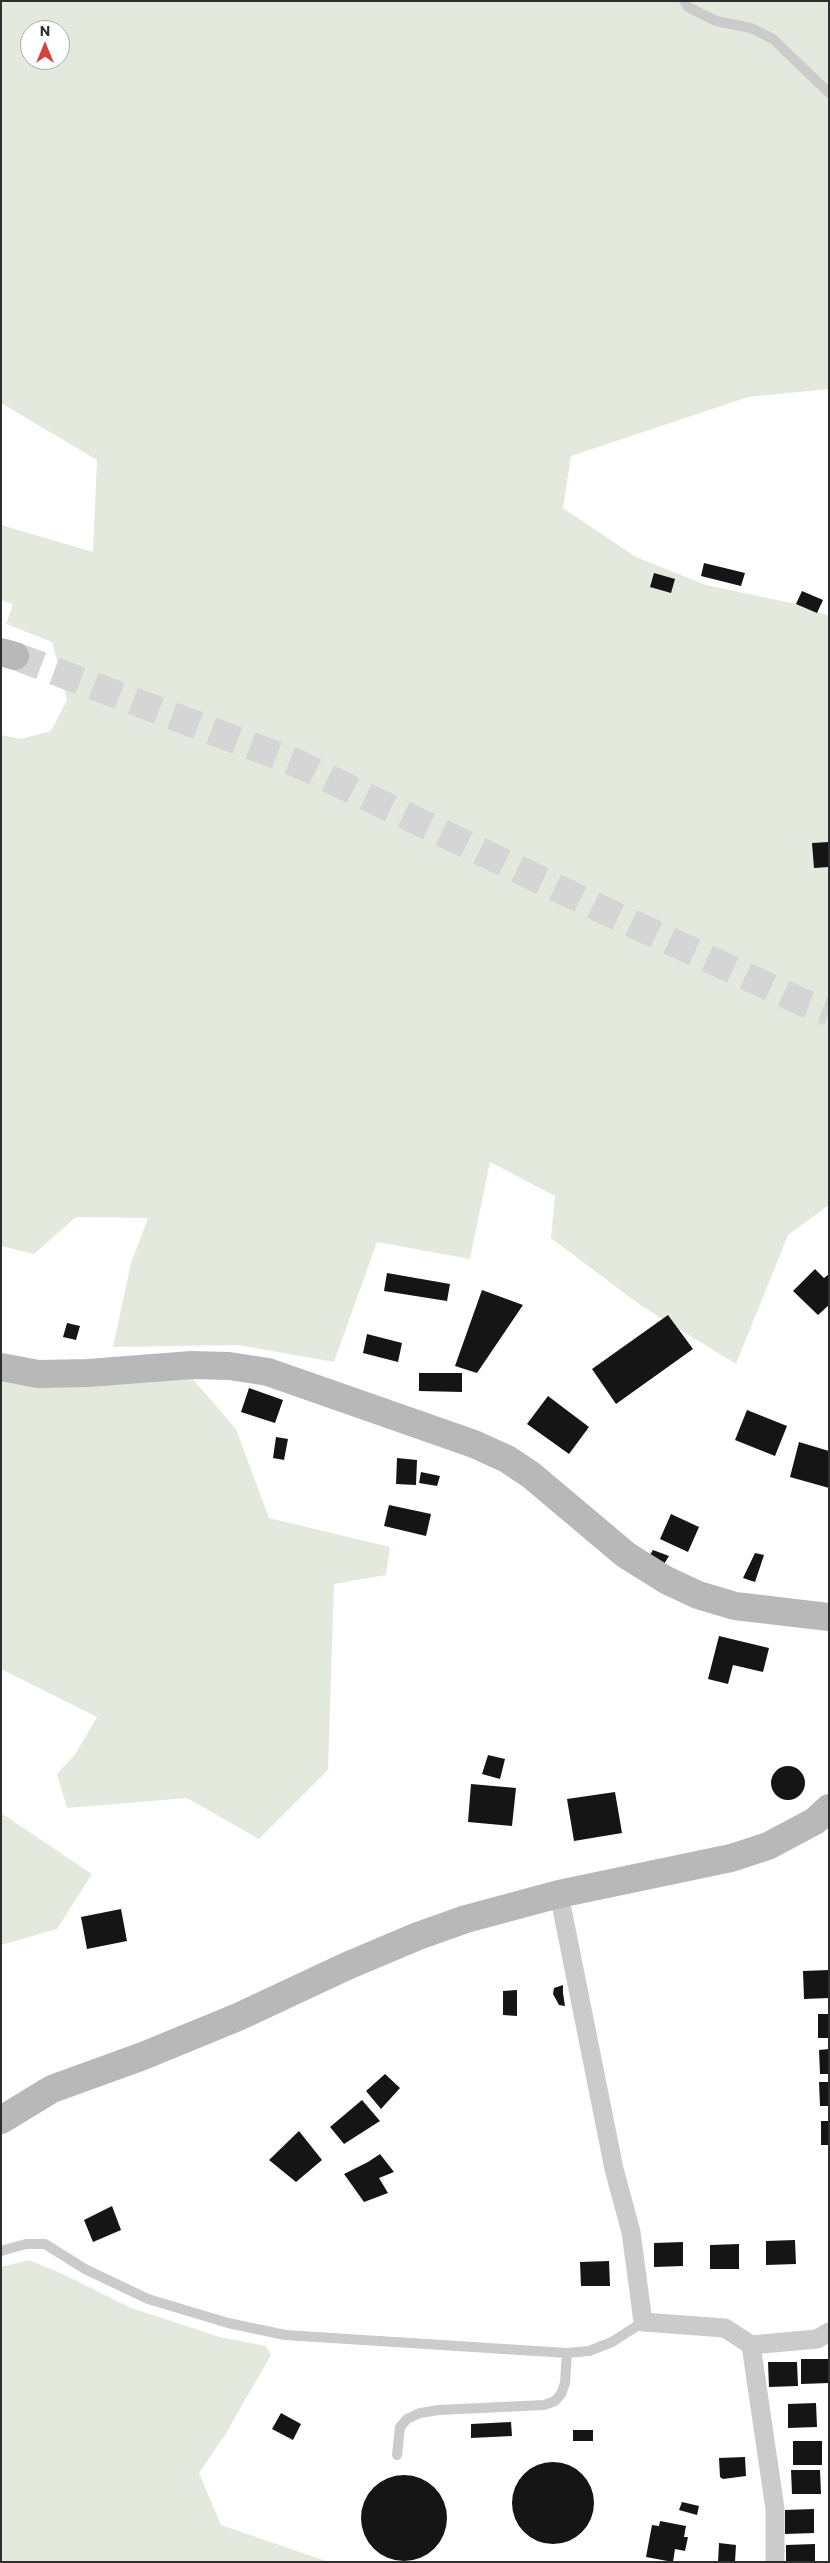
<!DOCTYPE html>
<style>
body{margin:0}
#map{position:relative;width:830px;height:2563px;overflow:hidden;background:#fff;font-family:Commissioner,sans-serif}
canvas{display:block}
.frame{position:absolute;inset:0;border:2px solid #2e2e2e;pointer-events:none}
.north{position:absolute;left:20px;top:20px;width:50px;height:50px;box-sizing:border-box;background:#fff;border:1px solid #ababab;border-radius:50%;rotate:0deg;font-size:14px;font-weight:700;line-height:20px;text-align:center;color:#2e2e2e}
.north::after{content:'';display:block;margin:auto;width:18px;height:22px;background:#d54141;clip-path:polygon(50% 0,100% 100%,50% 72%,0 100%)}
</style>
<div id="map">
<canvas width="830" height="2563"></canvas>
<div class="frame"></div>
<div class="north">N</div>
</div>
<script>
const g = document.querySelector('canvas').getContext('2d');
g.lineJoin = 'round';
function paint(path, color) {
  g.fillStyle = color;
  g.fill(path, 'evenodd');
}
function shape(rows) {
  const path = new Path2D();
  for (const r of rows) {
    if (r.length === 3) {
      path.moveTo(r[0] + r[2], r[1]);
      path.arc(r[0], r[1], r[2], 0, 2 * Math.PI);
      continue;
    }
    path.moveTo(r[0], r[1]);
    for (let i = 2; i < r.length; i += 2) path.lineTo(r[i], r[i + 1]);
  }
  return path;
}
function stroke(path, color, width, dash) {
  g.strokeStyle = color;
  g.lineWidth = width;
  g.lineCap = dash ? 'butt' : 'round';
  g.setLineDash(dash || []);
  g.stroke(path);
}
const green = shape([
 [1,1,829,1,829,389,748,397,571,456,563,508,636,557,706,585,796,604,829,616,829,1205,788,1235,736,1364,640,1305,551,1238,555,1196,490,1162,470,1259,377,1242,334,1362,238,1345,113,1347,131,1263,148,1218,76,1217,34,1254,1,1246,1,735,21,739,51,731,67,700,52,642,6,624,13,604,1,600,1,525,93,552,97,460,1,403],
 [30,30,60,30,60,60,30,60],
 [192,1378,236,1429,269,1518,390,1547,386,1575,334,1584,328,1770,259,1839,187,1798,67,1808,57,1774,76,1753,97,1717,1,1669,1,1380],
 [1,1813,92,1874,57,1929,1,1945],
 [29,2260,63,2274,131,2308,220,2337,266,2346,271,2355,225,2435,199,2473,221,2525,329,2562,1,2562,1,2267]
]);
const building = shape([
 [704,563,745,573,741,586,701,576],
 [654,573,675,579,671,593,650,587],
 [802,591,823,600,817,613,796,604],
 [829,842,829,867,814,868,812,843],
 [815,1269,824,1278,829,1274,829,1305,818,1315,793,1291],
 [387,1273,450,1284,447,1301,384,1291],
 [482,1290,523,1305,477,1373,455,1366],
 [668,1315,693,1349,616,1404,592,1369],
 [67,1323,80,1326,76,1340,63,1337],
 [367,1334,402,1343,398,1362,363,1353],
 [419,1373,462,1373,462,1392,419,1391],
 [249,1388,283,1400,275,1423,241,1412],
 [548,1396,589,1427,569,1454,527,1424],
 [747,1410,787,1426,775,1456,735,1440],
 [276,1437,288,1439,284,1460,273,1458],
 [799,1442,829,1451,829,1488,790,1477],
 [397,1458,417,1460,416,1485,396,1484],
 [421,1472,440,1476,437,1486,419,1483],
 [389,1505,431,1514,426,1536,384,1526],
 [671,1514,699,1527,688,1552,660,1539],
 [653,1550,669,1556,661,1569,646,1561],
 [755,1553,764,1555,755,1582,743,1578],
 [719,1636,769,1648,763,1672,733,1665,728,1684,708,1679],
 [488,1755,505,1759,500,1779,482,1774],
 [788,1783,17],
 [471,1784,516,1788,512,1826,468,1822],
 [615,1792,622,1833,574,1841,567,1799],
 [121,1909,127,1941,87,1949,81,1917],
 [829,1970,829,1998,804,1999,803,1971],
 [563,1985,563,1993,565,2006,559,2005,553,1994,554,1988],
 [517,1990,517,2016,503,2015,503,1991],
 [818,2014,829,2014,829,2038,818,2038],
 [829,2049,829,2074,820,2074,819,2050],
 [385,2074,400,2088,381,2109,366,2091],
 [819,2082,829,2082,829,2106,820,2106],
 [362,2100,380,2121,344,2144,330,2127],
 [821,2121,829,2121,829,2145,821,2145],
 [299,2131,322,2160,296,2182,269,2160],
 [380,2154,394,2172,379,2178,388,2193,364,2202,344,2174,368,2162],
 [112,2206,121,2230,93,2242,84,2220],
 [795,2240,796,2264,766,2265,766,2241],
 [683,2242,683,2266,654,2267,654,2243],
 [739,2244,739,2269,710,2269,710,2245],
 [609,2261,610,2286,581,2286,580,2262],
 [801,2359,829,2359,829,2383,801,2384],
 [768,2362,797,2362,798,2386,769,2387],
 [816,2403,817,2427,788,2428,788,2404],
 [281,2413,301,2424,293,2440,272,2429],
 [511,2422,512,2436,471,2438,471,2424],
 [573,2430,593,2430,593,2441,573,2441],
 [793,2441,822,2441,822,2465,793,2465],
 [745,2457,746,2476,723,2479,720,2477,719,2458],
 [553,2503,41],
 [791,2470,820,2470,821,2494,792,2494],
 [404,2518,43],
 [682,2502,699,2506,697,2515,679,2510],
 [814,2509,814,2533,785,2534,785,2510],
 [660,2521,686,2526,684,2537,688,2537,685,2551,675,2549,673,2562,646,2557,652,2525,659,2526],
 [719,2543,736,2545,735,2562,718,2562],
 [815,2544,815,2562,786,2562,786,2545]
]);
const secondaryTunnel = shape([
 [15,656,294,762,601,909,802,1002,829,1012]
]);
const lane = shape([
 [684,1,688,7,716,21,751,28,773,39,829,93],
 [1,2251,26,2244,45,2244,85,2269,148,2299,228,2323,285,2335,567,2353,589,2351,612,2342,643,2322],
 [397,2455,400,2427,407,2419,420,2413,439,2410,544,2405,555,2401,561,2394,565,2383,567,2353]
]);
const street = shape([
 [559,1894,614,2169,631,2232,643,2322,725,2328,751,2345],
 [775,2562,775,2509,751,2345,817,2339,829,2332]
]);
const secondary = shape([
 [1,652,15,656],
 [1,1367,38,1374,88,1373,192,1365,229,1366,268,1372,474,1444,507,1459,531,1475,626,1555,666,1580,698,1595,735,1606,829,1617],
 [1,2120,52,2089,143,2056,238,2017,347,1966,418,1936,466,1919,559,1894,731,1858,768,1846,815,1821,829,1808]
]);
paint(green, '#e3eadd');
paint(building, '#151515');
stroke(secondaryTunnel, '#d5d5d5', 28, [28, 14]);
stroke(lane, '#cbcbcb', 10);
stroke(street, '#cbcbcb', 19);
stroke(secondary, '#b8b8b8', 28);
</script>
